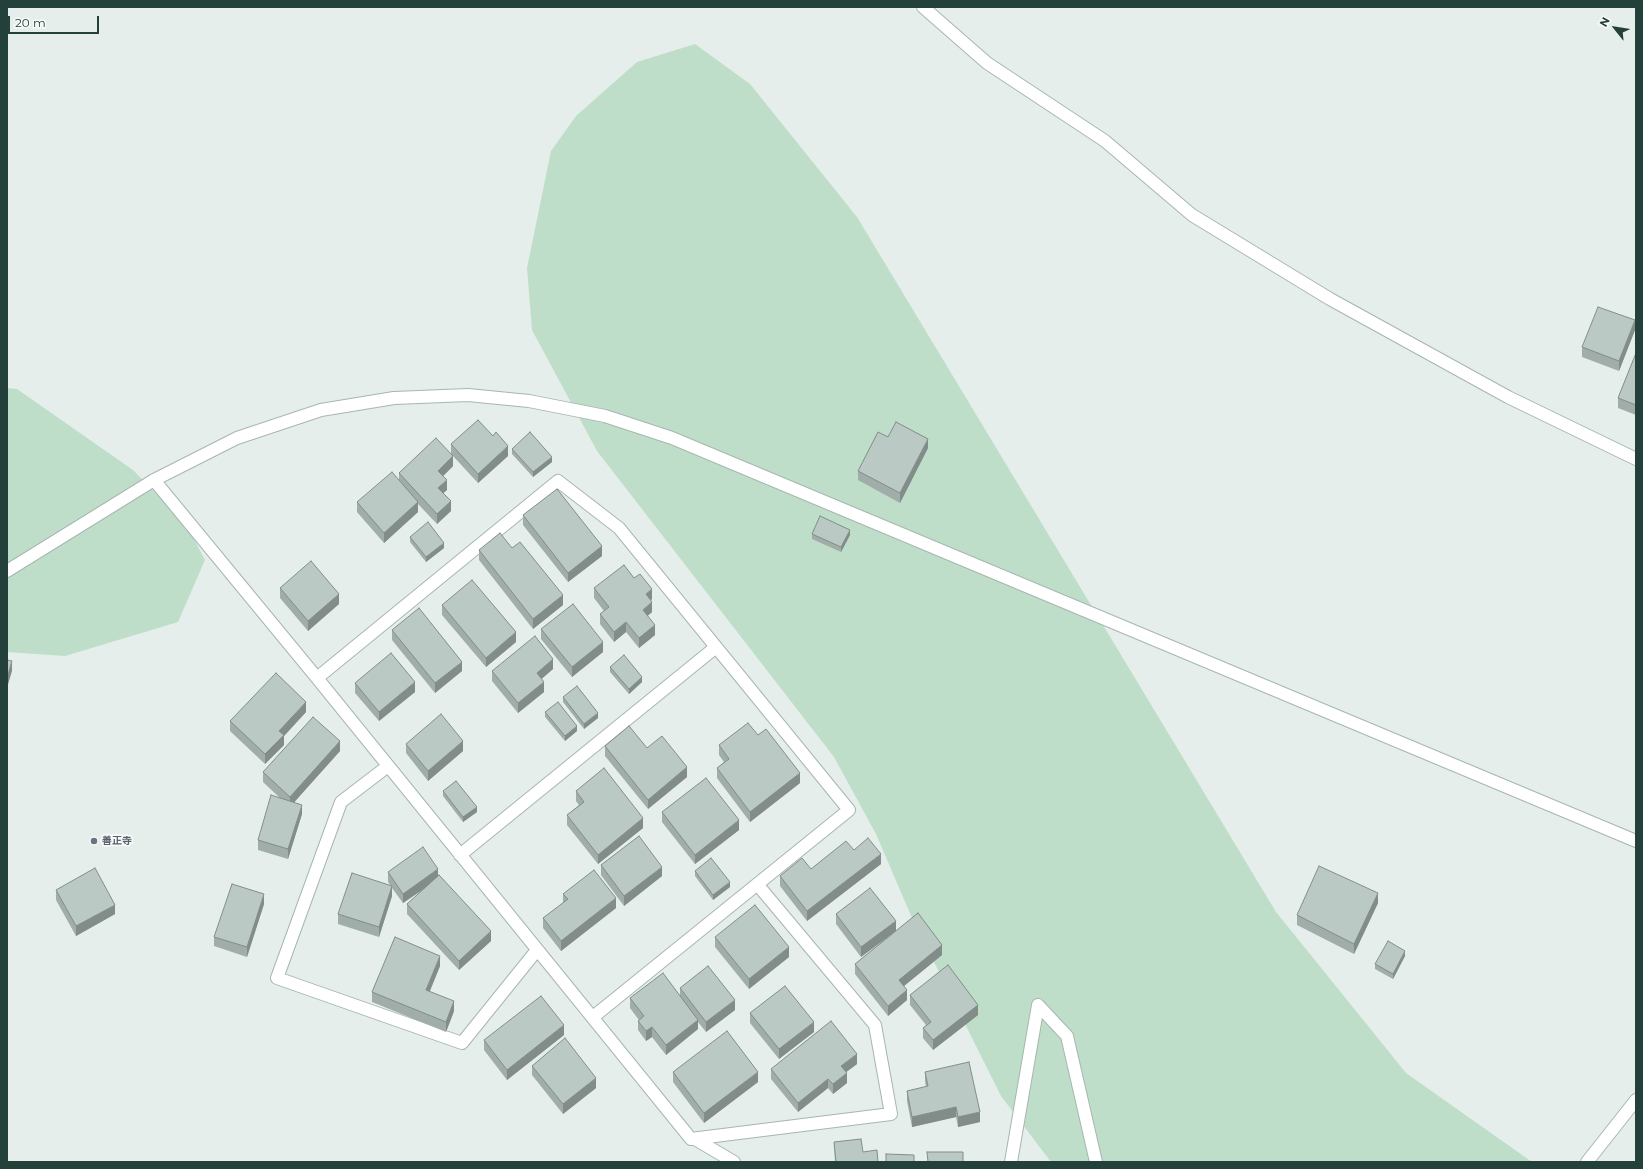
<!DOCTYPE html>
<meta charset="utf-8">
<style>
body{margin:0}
#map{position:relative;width:1643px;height:1169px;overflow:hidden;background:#e5eeea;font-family:Montserrat,sans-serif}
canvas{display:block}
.frame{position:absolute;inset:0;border:8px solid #24403a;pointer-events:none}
.north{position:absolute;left:1595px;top:8px;width:40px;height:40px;-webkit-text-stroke:3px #f6faf8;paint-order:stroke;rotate:300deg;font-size:11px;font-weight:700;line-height:16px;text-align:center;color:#24403a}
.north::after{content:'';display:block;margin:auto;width:14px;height:18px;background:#24403a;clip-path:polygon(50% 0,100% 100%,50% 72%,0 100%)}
.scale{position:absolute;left:8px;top:16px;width:91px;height:18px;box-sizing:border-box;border:2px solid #24403a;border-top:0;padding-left:5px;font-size:12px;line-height:14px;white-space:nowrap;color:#24403a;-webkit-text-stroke:3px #f6faf8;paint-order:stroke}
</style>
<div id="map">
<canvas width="1643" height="1169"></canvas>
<div class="frame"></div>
<div class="north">N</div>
<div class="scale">20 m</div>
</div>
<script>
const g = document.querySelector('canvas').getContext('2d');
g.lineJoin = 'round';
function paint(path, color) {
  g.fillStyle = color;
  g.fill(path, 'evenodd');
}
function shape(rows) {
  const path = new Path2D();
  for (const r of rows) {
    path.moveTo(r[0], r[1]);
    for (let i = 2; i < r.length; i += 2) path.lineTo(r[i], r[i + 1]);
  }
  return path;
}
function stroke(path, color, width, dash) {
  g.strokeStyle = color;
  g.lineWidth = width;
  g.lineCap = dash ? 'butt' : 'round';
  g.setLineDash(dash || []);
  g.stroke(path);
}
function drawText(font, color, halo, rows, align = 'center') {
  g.font = font + ' Montserrat,"Noto Sans JP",sans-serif';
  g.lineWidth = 3.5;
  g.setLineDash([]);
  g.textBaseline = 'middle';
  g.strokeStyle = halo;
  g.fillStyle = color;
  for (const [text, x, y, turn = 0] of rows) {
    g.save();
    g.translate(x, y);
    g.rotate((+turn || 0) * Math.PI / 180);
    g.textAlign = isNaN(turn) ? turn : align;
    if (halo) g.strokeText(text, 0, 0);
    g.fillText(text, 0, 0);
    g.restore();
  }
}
const green = shape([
 [695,44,750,84,857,217,1276,912,1406,1073,1532,1162,1051,1162,1001,1096,912,918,876,834,834,757,597,451,532,330,527,268,551,151,576,116,637,62],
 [7,388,17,389,133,470,186,524,205,560,178,622,65,656,7,652]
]);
const minor = shape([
 [923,7,987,63,1105,141,1192,215,1330,299,1508,397,1636,459],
 [154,480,317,678,691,1139,891,1114,875,1025,757,884],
 [7,571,154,480,237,438,321,410,394,398,468,395,529,401,605,416,672,438,1636,841],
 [317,678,558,481,619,528,849,810,593,1017],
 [388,766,341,802,277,978,462,1043,537,950],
 [460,855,716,647],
 [695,1139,734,1162],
 [1011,1162,1038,1005,1067,1036,1096,1162],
 [1587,1162,1636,1100]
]);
const wall = shape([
 [1635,330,1619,371,1582,357,1582,347],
 [1636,353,1636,415,1618,408,1618,398],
 [888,437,928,448,900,503,858,480,858,471],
 [451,444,508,456,478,483,453,456,453,466,443,476,447,490,443,493,451,511,437,524,418,504,418,512,384,543,357,512,357,502,399,480,399,473,451,454],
 [512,449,552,462,533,477,512,454],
 [523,515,602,556,568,582,523,525],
 [812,534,850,535,841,552,812,539],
 [410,537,444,548,426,562,410,542],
 [479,550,563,605,533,629,479,560],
 [634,578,652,599,651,600,652,612,647,616,655,635,639,648,626,632,614,642,600,624,600,614,604,611,594,598,594,588],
 [280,588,339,604,308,631,280,598],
 [442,605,516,642,486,667,442,615],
 [541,629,603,652,572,677,541,639],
 [392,630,462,671,435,693,392,640],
 [610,667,642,682,629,694,610,672],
 [553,669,541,679,544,692,518,713,492,681,492,671],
 [355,683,415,692,379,721,355,693],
 [563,697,598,718,584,729,563,702],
 [306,712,284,736,284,745,265,764,230,731,230,721],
 [545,712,577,731,565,741,545,717],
 [758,735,800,783,750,822,717,778,717,768,724,762,719,755,719,745],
 [406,744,463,751,428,781,406,753],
 [605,746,647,748,687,777,648,809,605,756],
 [340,751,294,802,302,814,288,859,258,850,258,840,280,798,263,782,263,772],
 [443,791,477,812,463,822,443,796],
 [576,791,643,828,598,864,567,825,567,815,579,805,576,801],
 [662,812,739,830,695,864,662,822],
 [854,850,881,864,807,921,780,886,780,876,811,869],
 [601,865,662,876,624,906,601,875],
 [695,871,730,887,713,900,695,876],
 [388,872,438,875,491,941,459,970,407,914,407,904,424,889,403,903,392,888,392,896,379,937,338,924,338,914,391,886,388,882],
 [56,890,115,914,76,936,56,900],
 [563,894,616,908,561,951,543,928,543,918,563,903],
 [1378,903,1354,954,1297,925,1297,915],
 [264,904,247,957,214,946,214,937],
 [836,914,896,931,942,955,904,986,907,1000,888,1016,855,974,855,964,894,932,861,957,836,924],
 [715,937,789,957,749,989,715,947],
 [1405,956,1393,979,1375,969,1375,964],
 [440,966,430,991,454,1011,446,1032,372,1002,372,992],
 [680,988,735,1010,706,1032,698,1022,698,1029,666,1055,652,1037,646,1041,638,1030,638,1021,639,1020,630,1008,630,998,680,995],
 [910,995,978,1015,933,1050,923,1038,923,1028,926,1025,910,1005],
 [750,1013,814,1032,779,1059,750,1023],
 [564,1035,507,1080,484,1050,484,1040],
 [857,1064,846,1072,847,1083,833,1094,828,1088,798,1112,771,1079,771,1069],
 [532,1066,596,1088,563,1114,532,1075],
 [673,1072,758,1082,704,1123,673,1082],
 [925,1072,980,1122,958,1127,956,1117,912,1127,907,1101,907,1091,926,1087,925,1081],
 [834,1142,863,1152,878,1162,835,1162]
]);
const shadedWall = shape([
 [1635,320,1635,330,1619,371,1619,361],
 [928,439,928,448,900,503,900,493],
 [508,446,508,456,478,483,478,474],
 [453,456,453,466,438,481,438,471],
 [552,457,552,462,533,477,533,472],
 [447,480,447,490,438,498,438,488],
 [451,501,451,511,437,524,437,514],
 [418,502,418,512,384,543,384,533],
 [850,530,850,535,841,552,841,547],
 [444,543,444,548,426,562,426,557],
 [602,546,602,556,568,582,568,573],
 [652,589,652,599,646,604,646,594],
 [339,594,339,604,308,631,308,621],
 [563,595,563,605,533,629,533,619],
 [652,602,652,612,643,620,643,610],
 [626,622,626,632,614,642,614,632],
 [655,625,655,635,639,648,639,638],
 [516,632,516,642,486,667,486,658],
 [603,642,603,652,572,677,572,667],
 [553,659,553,669,537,683,537,673],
 [12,661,12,671,7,688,7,678],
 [462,662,462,671,435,693,435,683],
 [642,677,642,682,629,694,629,689],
 [415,682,415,692,379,721,379,712],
 [544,682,544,692,518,713,518,703],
 [306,702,306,712,284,736,284,745,265,764,265,754,279,731],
 [598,713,598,718,584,729,584,724],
 [577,726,577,731,565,741,565,736],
 [340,741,340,751,290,807,290,797],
 [463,741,463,751,428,781,428,771],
 [687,767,687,777,648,809,648,800],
 [800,773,800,783,750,822,750,812],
 [302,805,302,814,288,859,288,849],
 [477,807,477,812,463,822,463,817],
 [643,818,643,828,598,864,598,855],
 [739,820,739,830,695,864,695,855],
 [881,854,881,864,807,921,807,911],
 [662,867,662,876,624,906,624,896],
 [438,869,438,879,403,903,403,894],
 [730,882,730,887,713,900,713,895],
 [392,886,392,896,379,937,379,927],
 [1378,893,1378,903,1354,954,1354,944],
 [264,894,264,904,247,957,247,947],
 [616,898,616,908,561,951,561,941],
 [115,905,115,914,76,936,76,926],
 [896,921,896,931,861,957,861,947],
 [491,931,491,941,459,970,459,961],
 [942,945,942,955,899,990,899,980],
 [789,947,789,957,749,989,749,979],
 [1405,951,1405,956,1393,979,1393,974],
 [440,956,440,966,426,1000,426,990],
 [907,990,907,1000,888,1016,888,1006],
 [735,1000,735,1010,706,1032,706,1022],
 [454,1001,454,1011,446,1032,446,1022],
 [978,1005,978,1015,933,1050,933,1040],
 [698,1020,698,1029,666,1055,666,1045],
 [814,1022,814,1032,779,1059,779,1049],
 [564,1025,564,1035,507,1080,507,1070],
 [652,1027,652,1037,646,1041,646,1031],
 [857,1054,857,1064,841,1076,841,1066],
 [758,1072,758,1082,704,1123,704,1113],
 [847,1073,847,1083,833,1094,833,1084],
 [596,1078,596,1088,563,1114,563,1104],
 [828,1079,828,1088,798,1112,798,1103],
 [956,1107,956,1117,912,1127,912,1117],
 [980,1112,980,1122,958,1127,958,1117]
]);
const building = shape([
 [1598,307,1635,320,1619,361,1582,347,1598,307],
 [1636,353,1636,405,1618,398,1636,353],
 [478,420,493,436,496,432,508,446,478,474,451,444,478,420],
 [896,422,928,439,900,493,858,471,878,432,888,437,896,422],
 [530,432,552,457,533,472,512,449,530,432],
 [436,438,453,456,438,471,447,480,438,488,451,501,437,514,399,473,436,438],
 [392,472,418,502,384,533,357,502,392,472],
 [557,489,602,546,568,573,523,515,557,489],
 [820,516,850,530,841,547,812,534,820,516],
 [428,522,444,543,426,557,410,537,428,522],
 [500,533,512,548,520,542,563,595,533,619,479,550,500,533],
 [311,561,339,594,308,621,280,588,311,561],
 [624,565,634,578,640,574,652,589,646,594,652,602,643,610,655,625,639,638,626,622,614,632,600,614,609,607,594,588,624,565],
 [472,580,516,632,486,658,442,605,472,580],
 [573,604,603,642,572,667,541,629,573,604],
 [419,608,462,662,435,683,392,630,419,608],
 [535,636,553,659,537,673,544,682,518,703,492,671,535,636],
 [391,653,415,682,379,712,355,683,391,653],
 [624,655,642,677,629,689,610,667,624,655],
 [7,660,12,661,7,678,7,660],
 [276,673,306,702,279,731,284,735,265,754,230,721,276,673],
 [577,686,598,713,584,724,563,697,577,686],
 [558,702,577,726,565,736,545,712,558,702],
 [441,714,463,741,428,771,406,744,441,714],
 [313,717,340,741,290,797,263,772,313,717],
 [748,723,758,735,766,729,800,773,750,812,717,768,729,759,719,745,748,723],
 [629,726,647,748,662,736,687,767,648,800,605,746,629,726],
 [604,768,643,818,598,855,567,815,584,802,576,791,604,768],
 [706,778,739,820,695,855,662,812,706,778],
 [456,781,477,807,463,817,443,791,456,781],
 [271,795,302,805,288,849,258,840,271,795],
 [639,836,662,867,624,896,601,865,639,836],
 [868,838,881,854,807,911,780,876,802,858,811,869,846,841,854,850,868,838],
 [423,847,438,869,403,894,388,872,423,847],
 [711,858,730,882,713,895,695,871,711,858],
 [1319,866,1378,893,1354,944,1297,915,1319,866],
 [95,868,115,905,76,926,56,890,95,868],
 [594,870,616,898,561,941,543,918,568,899,563,894,594,870],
 [352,873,392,886,379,927,338,914,352,873],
 [439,875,491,931,459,961,407,904,439,875],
 [232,884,264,894,247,947,214,937,232,884],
 [870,888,896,921,861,947,836,914,870,888],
 [755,905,789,947,749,979,715,937,755,905],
 [918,913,942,945,899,980,907,990,888,1006,855,964,918,913],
 [395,937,440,956,426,990,454,1001,446,1022,372,992,395,937],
 [1388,941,1405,951,1393,974,1375,964,1388,941],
 [948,965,978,1005,933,1040,923,1028,931,1022,910,995,948,965],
 [708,966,735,1000,706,1022,680,988,708,966],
 [663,973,698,1020,666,1045,652,1027,646,1031,638,1021,644,1016,630,998,663,973],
 [785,986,814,1022,779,1049,750,1013,785,986],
 [541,996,564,1025,507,1070,484,1040,541,996],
 [831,1021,857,1054,841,1066,847,1073,833,1084,828,1079,798,1103,771,1069,831,1021],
 [727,1031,758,1072,704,1113,673,1072,727,1031],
 [565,1038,596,1078,563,1104,532,1066,565,1038],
 [969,1062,980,1112,958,1117,956,1107,912,1117,907,1091,928,1086,925,1072,969,1062],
 [861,1139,863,1152,877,1150,878,1162,836,1162,834,1142,861,1139],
 [927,1152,963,1152,963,1162,928,1162,927,1152],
 [886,1154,914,1155,914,1162,886,1162,886,1154]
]);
const markers = [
 [94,841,4,"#6b7280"]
];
const worshipNames = [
 ["善正寺",102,841]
];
paint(green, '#bfdec9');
stroke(minor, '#a7b6b2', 14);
stroke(minor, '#fff', 12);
paint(wall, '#a0ada9');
paint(shadedWall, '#828d89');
paint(building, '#bac9c4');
stroke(building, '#828d89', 1);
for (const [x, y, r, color] of markers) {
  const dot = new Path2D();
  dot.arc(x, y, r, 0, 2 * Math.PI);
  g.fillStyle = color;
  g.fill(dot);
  stroke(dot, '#f6faf8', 1.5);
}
drawText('bold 10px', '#5b616d', '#f6faf8', worshipNames, 'left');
</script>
